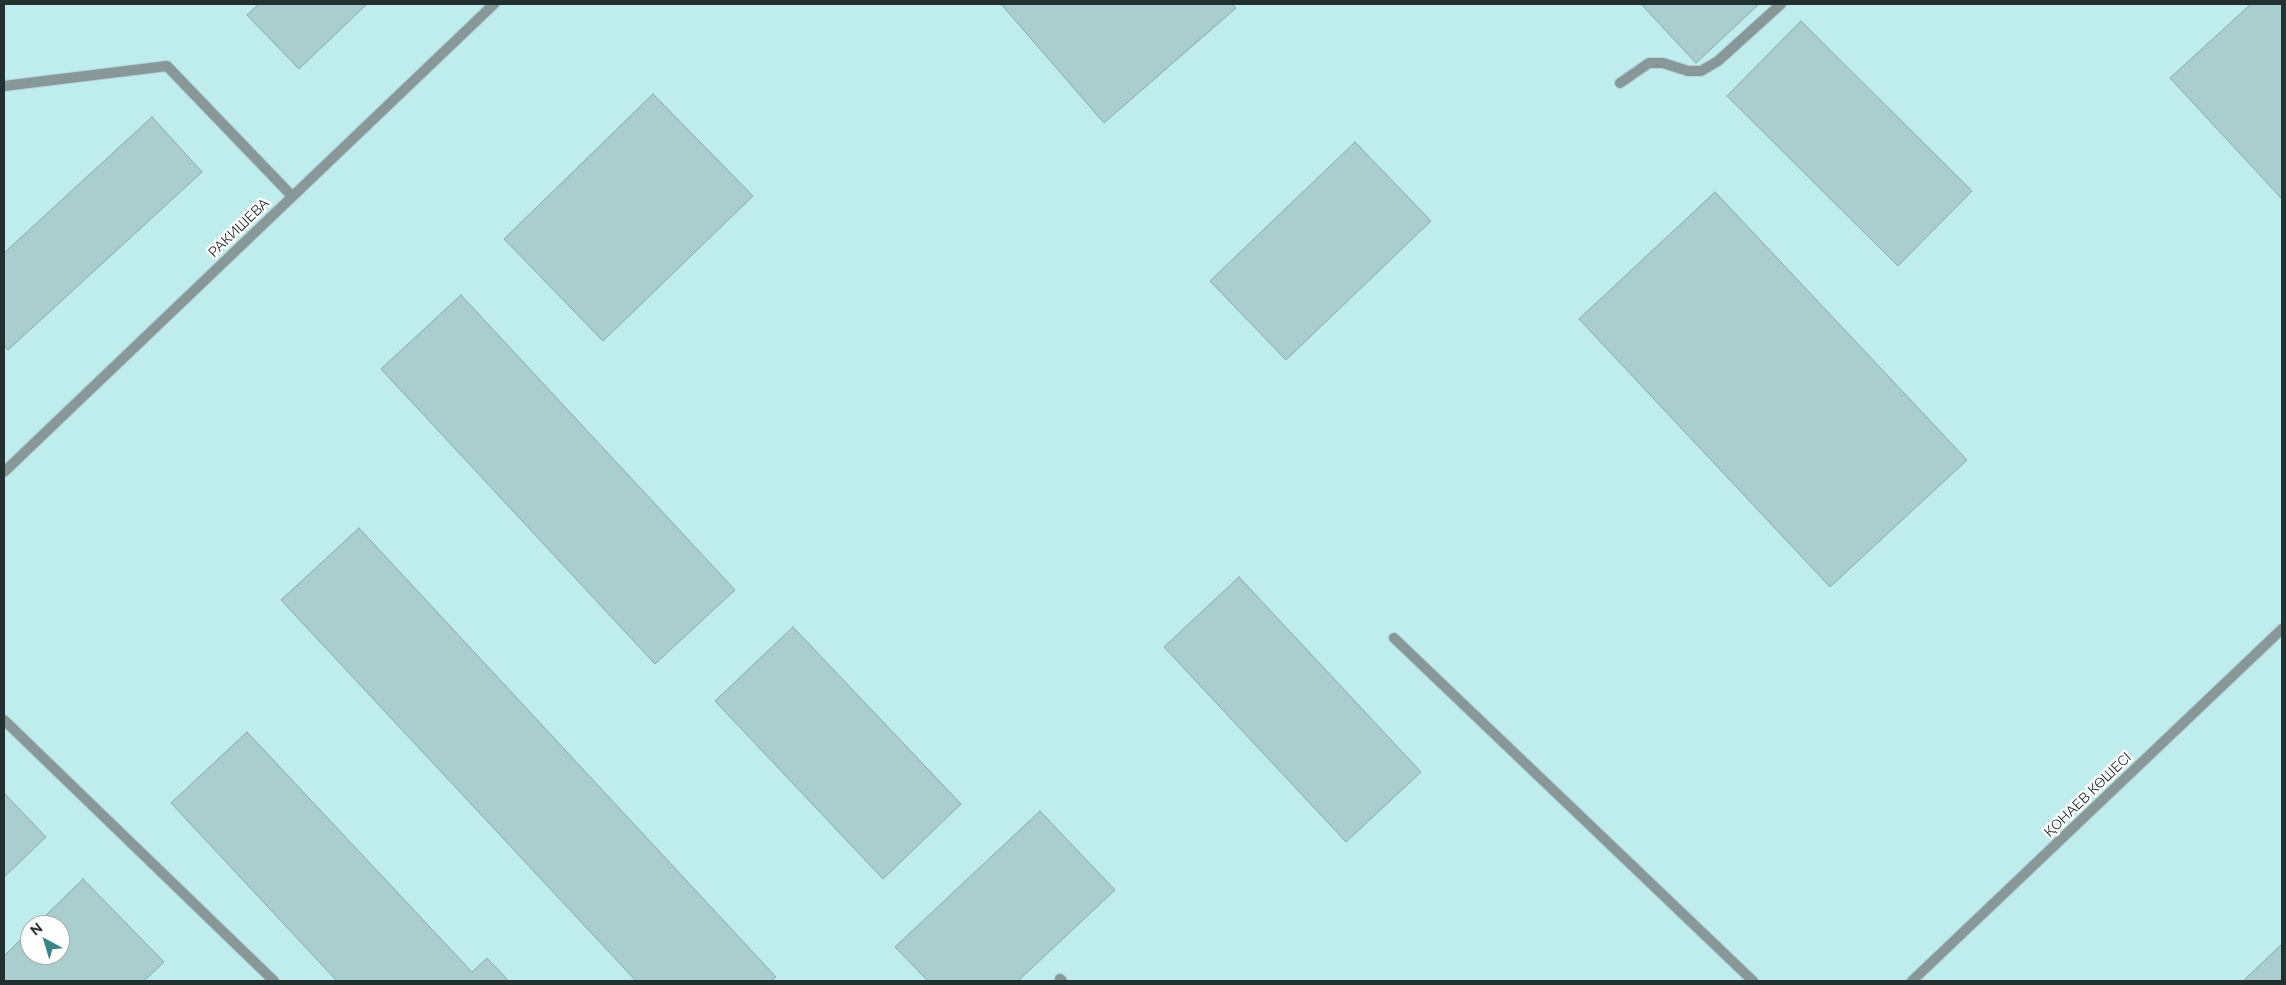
<!DOCTYPE html>
<meta charset="utf-8">
<style>
body{margin:0}
#map{position:relative;width:2286px;height:985px;overflow:hidden;background:#d3f8f9;font-family:Raleway,sans-serif}
canvas{display:block}
.frame{position:absolute;inset:0;border:5px solid #223030;pointer-events:none}
.north{position:absolute;left:20px;top:915px;width:50px;height:50px;box-sizing:border-box;background:#fff;border:1px solid #a7acac;border-radius:50%;rotate:321deg;font-size:14px;font-weight:700;line-height:20px;text-align:center;color:#223030}
.north::after{content:'';display:block;margin:auto;width:18px;height:22px;background:#3c8587;clip-path:polygon(50% 0,100% 100%,50% 72%,0 100%)}
</style>
<div id="map">
<canvas width="2286" height="985"></canvas>
<div class="frame"></div>
<div class="north">N</div>
</div>
<script>
const g = document.querySelector('canvas').getContext('2d');
g.lineJoin = 'round';
function paint(path, color) {
  g.fillStyle = color;
  g.fill(path, 'evenodd');
}
function shape(rows) {
  const path = new Path2D();
  for (const r of rows) {
    path.moveTo(r[0], r[1]);
    for (let i = 2; i < r.length; i += 2) path.lineTo(r[i], r[i + 1]);
  }
  return path;
}
function stroke(path, color, width, dash) {
  g.strokeStyle = color;
  g.lineWidth = width;
  g.lineCap = dash ? 'butt' : 'round';
  g.setLineDash(dash || []);
  g.stroke(path);
}
function drawText(font, color, halo, rows, align = 'center') {
  g.font = font + ' Raleway,sans-serif';
  g.lineWidth = 5;
  g.setLineDash([]);
  g.textBaseline = 'middle';
  g.strokeStyle = halo;
  g.fillStyle = color;
  for (const [text, x, y, turn = 0] of rows) {
    g.save();
    g.translate(x, y);
    g.rotate((+turn || 0) * Math.PI / 180);
    g.textAlign = isNaN(turn) ? turn : align;
    if (halo) g.strokeText(text, 0, 0);
    g.fillText(text, 0, 0);
    g.restore();
  }
}
const built = shape([
 [4,4,2282,4,2282,981,4,981],
 [30,925,60,925,60,955,30,955]
]);
const building = shape([
 [259,4,367,4,299,69,247,15,259,4],
 [1001,4,1232,4,1236,8,1104,123,1001,4],
 [1641,4,1759,4,1696,63,1641,4],
 [2251,4,2282,4,2282,199,2170,78,2251,4],
 [1801,21,1972,191,1898,266,1727,96,1801,21],
 [653,94,753,196,603,341,504,239,653,94],
 [152,117,202,172,8,350,4,346,4,253,152,117],
 [1355,142,1431,221,1286,360,1210,281,1355,142],
 [1715,192,1967,460,1830,587,1579,319,1715,192],
 [461,295,735,590,655,664,381,369,461,295],
 [359,528,776,977,771,981,636,981,281,600,359,528],
 [1239,577,1421,772,1346,842,1164,647,1239,577],
 [793,627,961,804,883,879,715,701,793,627],
 [247,732,472,972,487,958,509,981,337,981,171,803,247,732],
 [4,793,46,837,4,877,4,793],
 [1040,811,1115,890,1018,981,928,981,895,947,1040,811],
 [83,879,164,962,144,981,4,981,4,956,30,930,30,955,60,955,60,925,36,925,83,879],
 [2282,944,2282,981,2243,981,2282,944]
]);
const service = shape([
 [1620,83,1649,63,1663,63,1688,71,1701,71,1718,61,1781,4],
 [4,86,167,66,292,196],
 [1394,638,1753,981],
 [4,720,274,981],
 [1060,979,1062,981]
]);
const tertiary = shape([
 [4,472,494,4],
 [1912,981,2282,629]
]);
const streetNames = [
 ["РАКИШЕВА",239,228,-44],
 ["ҚОНАЕВ КӨШЕСІ",2088,795,-44]
];
paint(built, '#bfedee');
paint(building, '#aacece');
stroke(building, '#87aaab', 1);
stroke(service, '#b3d4d5', 12);
stroke(tertiary, '#b3d4d5', 12);
stroke(service, '#889798', 10);
stroke(tertiary, '#889798', 10);
drawText('14px', '#223030', '#fff', streetNames);
</script>
